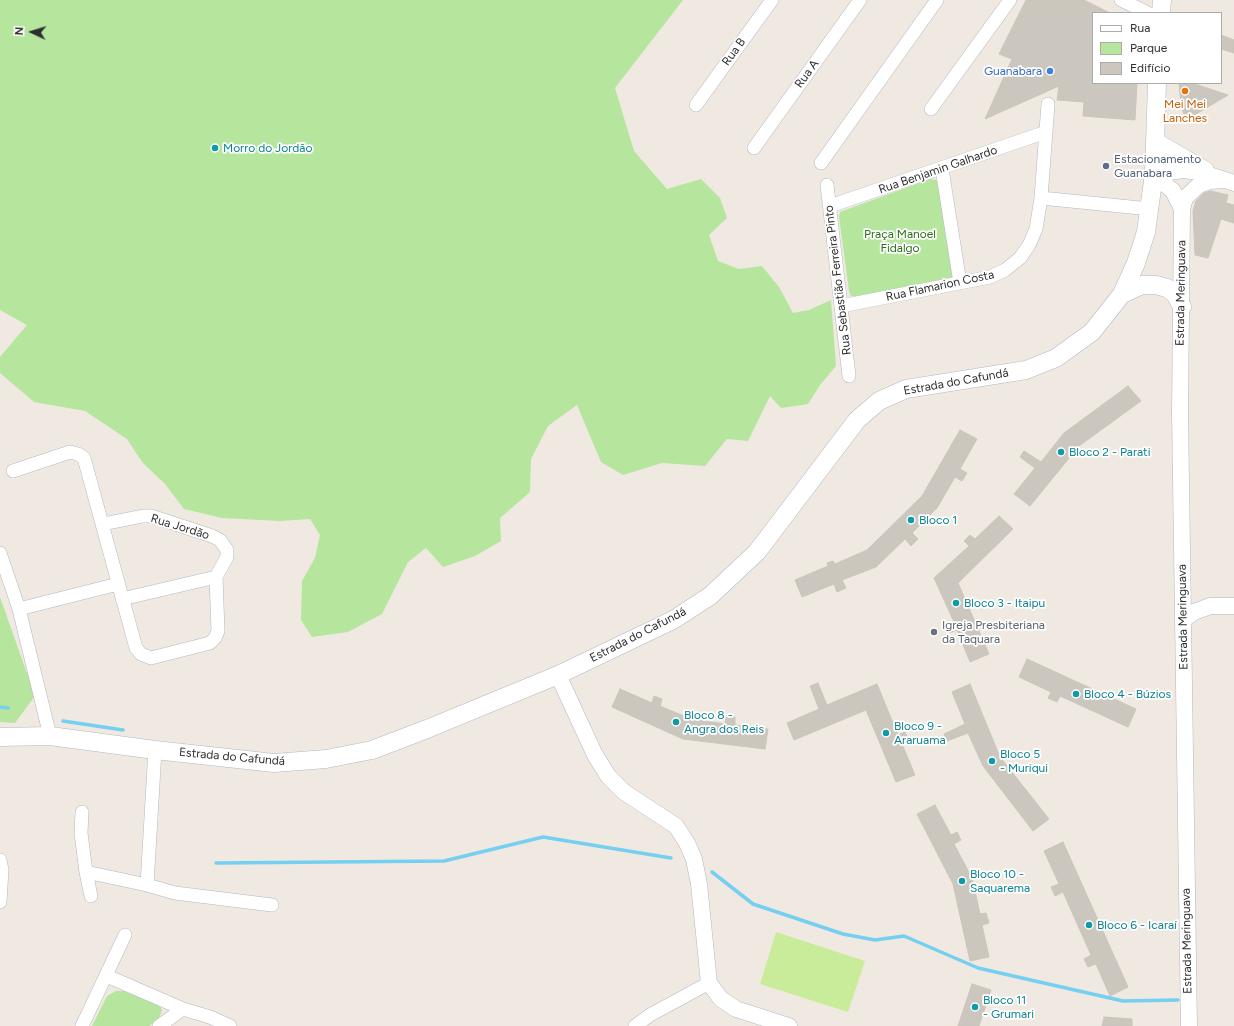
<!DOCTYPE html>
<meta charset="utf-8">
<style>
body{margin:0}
#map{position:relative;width:1234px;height:1026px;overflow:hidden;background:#efe9e1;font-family:Figtree,sans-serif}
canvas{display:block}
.legend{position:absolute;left:1092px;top:12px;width:130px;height:72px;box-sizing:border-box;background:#fff;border:1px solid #ababab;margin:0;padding:5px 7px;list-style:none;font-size:12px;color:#2e2e2e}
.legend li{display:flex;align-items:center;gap:8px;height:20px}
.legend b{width:20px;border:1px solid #ababab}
.north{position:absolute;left:12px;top:12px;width:40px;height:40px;-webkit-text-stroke:3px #fff;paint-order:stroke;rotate:274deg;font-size:11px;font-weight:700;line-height:16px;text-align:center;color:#2e2e2e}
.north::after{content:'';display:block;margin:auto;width:14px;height:18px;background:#2e2e2e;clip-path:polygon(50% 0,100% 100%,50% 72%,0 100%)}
</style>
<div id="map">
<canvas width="1234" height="1026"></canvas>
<ul class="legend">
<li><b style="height:5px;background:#fff"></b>Rua</li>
<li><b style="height:11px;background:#b6e59e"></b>Parque</li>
<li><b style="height:11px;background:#cbc7bf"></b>Edifício</li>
</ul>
<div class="north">N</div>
</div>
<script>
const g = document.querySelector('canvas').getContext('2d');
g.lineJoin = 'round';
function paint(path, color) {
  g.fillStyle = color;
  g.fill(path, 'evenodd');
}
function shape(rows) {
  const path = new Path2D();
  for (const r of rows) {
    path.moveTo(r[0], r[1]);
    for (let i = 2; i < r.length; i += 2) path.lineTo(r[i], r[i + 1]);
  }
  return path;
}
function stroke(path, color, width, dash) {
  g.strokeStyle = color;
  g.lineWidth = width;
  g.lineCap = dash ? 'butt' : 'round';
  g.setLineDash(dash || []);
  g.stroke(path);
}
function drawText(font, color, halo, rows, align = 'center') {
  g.font = font + ' Figtree,sans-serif';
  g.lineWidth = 3.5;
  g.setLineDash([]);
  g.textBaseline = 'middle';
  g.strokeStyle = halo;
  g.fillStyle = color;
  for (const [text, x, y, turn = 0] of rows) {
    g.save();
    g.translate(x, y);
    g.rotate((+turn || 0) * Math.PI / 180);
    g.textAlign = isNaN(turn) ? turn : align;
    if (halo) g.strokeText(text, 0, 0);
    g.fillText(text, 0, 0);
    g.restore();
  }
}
const green = shape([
 [0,0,683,0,615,88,634,151,667,189,701,179,720,198,727,218,709,235,718,261,739,269,762,266,779,287,793,313,809,310,831,300,836,366,820,385,808,404,781,408,770,396,748,441,727,439,705,466,662,463,623,475,601,462,577,405,548,426,531,459,530,492,500,518,501,541,475,556,443,567,426,548,408,562,382,614,348,632,312,637,301,620,302,581,315,558,320,535,310,519,280,521,222,518,184,509,165,484,142,462,127,439,85,411,34,402,0,373,0,357,27,325,0,310],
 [930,179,936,180,941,185,954,278,856,297,851,296,849,291,839,217,840,212],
 [0,597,35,696,15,723,0,722],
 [116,991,124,991,159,1005,162,1010,159,1018,149,1026,92,1026,107,996]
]);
const pitch = shape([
 [776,932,865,961,848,1012,760,984]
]);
const stream = shape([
 [0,707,8,708],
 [63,721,123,730],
 [216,863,444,861,543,837,671,858],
 [712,872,753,904,843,934,875,940,904,936,978,968,1123,1001,1178,1000]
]);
const building = shape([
 [1026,0,1084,0,1110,13,1093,13,1093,83,1137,83,1135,120,1083,116,1084,102,1057,100,1059,86,985,119,1012,59,999,54,1026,0],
 [1221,35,1234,40,1234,53,1221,49,1221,35],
 [1179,83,1192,83,1228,95,1186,120,1181,106,1179,83],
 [1211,191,1228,195,1226,203,1234,205,1234,223,1221,219,1208,258,1195,255,1193,211,1196,201,1204,193,1211,191],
 [1128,386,1141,401,1079,446,1030,506,1014,494,1035,468,1020,457,1024,451,1041,462,1064,433,1128,386],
 [960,430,977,439,960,469,967,473,962,481,955,477,937,508,912,533,918,539,911,546,905,539,876,567,842,580,846,588,837,592,834,584,802,597,795,580,828,566,827,563,833,561,835,564,867,550,922,496,960,430],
 [999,516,1013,529,958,583,989,654,970,662,957,630,949,633,946,625,954,622,934,578,969,546,964,541,970,535,975,539,999,516],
 [1027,659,1136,709,1128,727,1060,696,1057,702,1048,698,1051,692,1019,677,1027,659],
 [818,683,827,705,877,684,898,735,905,732,909,741,902,744,915,775,896,782,866,710,794,740,787,723,819,709,810,686,818,683],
 [970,684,1000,757,1049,819,1033,831,983,766,968,733,947,741,944,734,965,724,952,692,970,684],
 [620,689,652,703,654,696,662,699,660,706,691,719,725,724,726,716,735,717,735,725,768,729,765,749,683,739,612,707,620,689],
 [935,805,951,835,957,832,961,840,954,844,972,878,980,914,986,913,989,923,982,925,989,957,970,961,953,884,917,814,935,805],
 [1063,842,1128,987,1110,996,1096,964,1088,967,1084,959,1091,955,1063,892,1055,896,1051,887,1059,884,1044,851,1063,842],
 [972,984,991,990,979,1026,958,1026,972,984],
 [1104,1017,1132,1019,1132,1026,1102,1026,1104,1017]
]);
const minor = shape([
 [1121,0,1148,13],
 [696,105,772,0],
 [931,109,1010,0],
 [754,148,860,0],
 [821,163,937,0],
 [942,169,960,283],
 [827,185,849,376],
 [1041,198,1150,209],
 [830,206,1046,132],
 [841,306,990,277,1005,270,1020,258,1029,245,1036,229,1041,198,1048,104],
 [13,471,70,452,78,454,84,458,136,648,141,654,151,658,210,643,215,638,218,631,216,577,227,557,227,550,220,540,212,536,151,516,143,516,103,524],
 [0,553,19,609,50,736],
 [122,599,216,577],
 [19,609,118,584],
 [82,812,81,833,86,872,91,896],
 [0,860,2,870,0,902],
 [86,872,147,885,175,893,272,905],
 [147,885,155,750],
 [107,976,183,1009,210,1017,230,1026],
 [82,1026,125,935],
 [159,1026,183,1009],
 [635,1026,650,1015,709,983]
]);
const tertiary = shape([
 [1156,141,1206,170],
 [1154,174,1183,170,1200,172,1234,183],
 [1153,179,1166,185,1173,191,1182,209],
 [1183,620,1194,612,1210,606,1234,606],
 [558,675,595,755,608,776,624,792,676,826,687,843,694,859,699,884,709,983,721,999,736,1009,789,1026],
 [1189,1026,1180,412,1182,209,1185,198,1199,185,1210,181,1223,180]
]);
const secondary = shape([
 [1161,13,1162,0],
 [1122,294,1142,285,1156,285,1167,288,1175,294,1182,307],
 [0,737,50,736,155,750,274,763,326,759,372,750,427,729,558,675,673,620,710,596,757,552,857,420,879,401,906,389,1026,370,1056,358,1092,332,1122,294,1136,263,1146,232,1154,174,1157,83]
]);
const markers = [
 [1050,71,4,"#3f7fe0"],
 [1185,91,4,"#e8710a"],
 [215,148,4,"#0f9aa8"],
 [1106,166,4,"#5c6f8a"],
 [1061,452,4,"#0f9aa8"],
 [911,520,4,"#0f9aa8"],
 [956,603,4,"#0f9aa8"],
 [934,632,4,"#6b7280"],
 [1076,694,4,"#0f9aa8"],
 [676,722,4,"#0f9aa8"],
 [886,733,4,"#0f9aa8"],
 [992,761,4,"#0f9aa8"],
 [962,881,4,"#0f9aa8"],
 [1089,925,4,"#0f9aa8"],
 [975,1007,4,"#0f9aa8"]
];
const streetNames = [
 ["Rua B",734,52,-54],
 ["Rua A",807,74,-54],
 ["Rua Benjamin Galhardo",938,170,-19],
 ["Rua Sebastião Ferreira Pinto",838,280,-97],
 ["Rua Flamarion Costa",940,286,-12],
 ["Estrada Meringuava",1181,293,-89],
 ["Estrada do Cafundá",956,382,-10],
 ["Rua Jordão",180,527,17],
 ["Estrada Meringuava",1183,617,-91],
 ["Estrada do Cafundá",638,635,-27],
 ["Estrada do Cafundá",232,757,5],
 ["Estrada Meringuava",1187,941,-91]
];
const shopNames = [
 ["Guanabara",1042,71]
];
const foodNames = [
 ["Mei Mei",1185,104],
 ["Lanches",1185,118]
];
const cultureNames = [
 ["Morro do Jordão",223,148],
 ["Bloco 2 - Parati",1069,452],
 ["Bloco 1",919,520],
 ["Bloco 3 - Itaipu",964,603],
 ["Bloco 4 - Búzios",1084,694],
 ["Bloco 8 -",684,715],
 ["Angra dos Reis",684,729],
 ["Bloco 9 -",894,726],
 ["Araruama",894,740],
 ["Bloco 5",1000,754],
 ["- Muriqui",1000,768],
 ["Bloco 10 -",970,874],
 ["Saquarema",970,888],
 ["Bloco 6 - Icaraí",1097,925],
 ["Bloco 11",983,1000],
 ["- Grumari",983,1014]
];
const serviceNames = [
 ["Estacionamento",1114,159],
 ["Guanabara",1114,173]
];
const parkNames = [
 ["Praça Manoel",900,234],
 ["Fidalgo",900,248]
];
const worshipNames = [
 ["Igreja Presbiteriana",942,625],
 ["da Taquara",942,639]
];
paint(green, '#b6e59e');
paint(pitch, '#c9ec9a');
stroke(stream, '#75cff0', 3.5);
paint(building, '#cbc7bf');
stroke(building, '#cbc5ba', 1);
stroke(minor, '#b4b7c1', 14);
stroke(tertiary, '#b4b7c1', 17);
stroke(secondary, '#b4b7c1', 19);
stroke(minor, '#fff', 13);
stroke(tertiary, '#fff', 16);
stroke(secondary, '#fff', 18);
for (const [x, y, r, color] of markers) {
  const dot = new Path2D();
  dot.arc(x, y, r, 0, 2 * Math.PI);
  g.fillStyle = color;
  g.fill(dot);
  stroke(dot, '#fff', 1.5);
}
drawText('12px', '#2e2e2e', '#fff', streetNames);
drawText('12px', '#366cbe', '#fff', shopNames, 'right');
drawText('12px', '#c56008', '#fff', foodNames);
drawText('12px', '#0d838f', '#fff', cultureNames, 'left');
drawText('12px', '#4e5e75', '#fff', serviceNames, 'left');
drawText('12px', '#2c6e1b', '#fff', parkNames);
drawText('12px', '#5b616d', '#fff', worshipNames, 'left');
</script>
